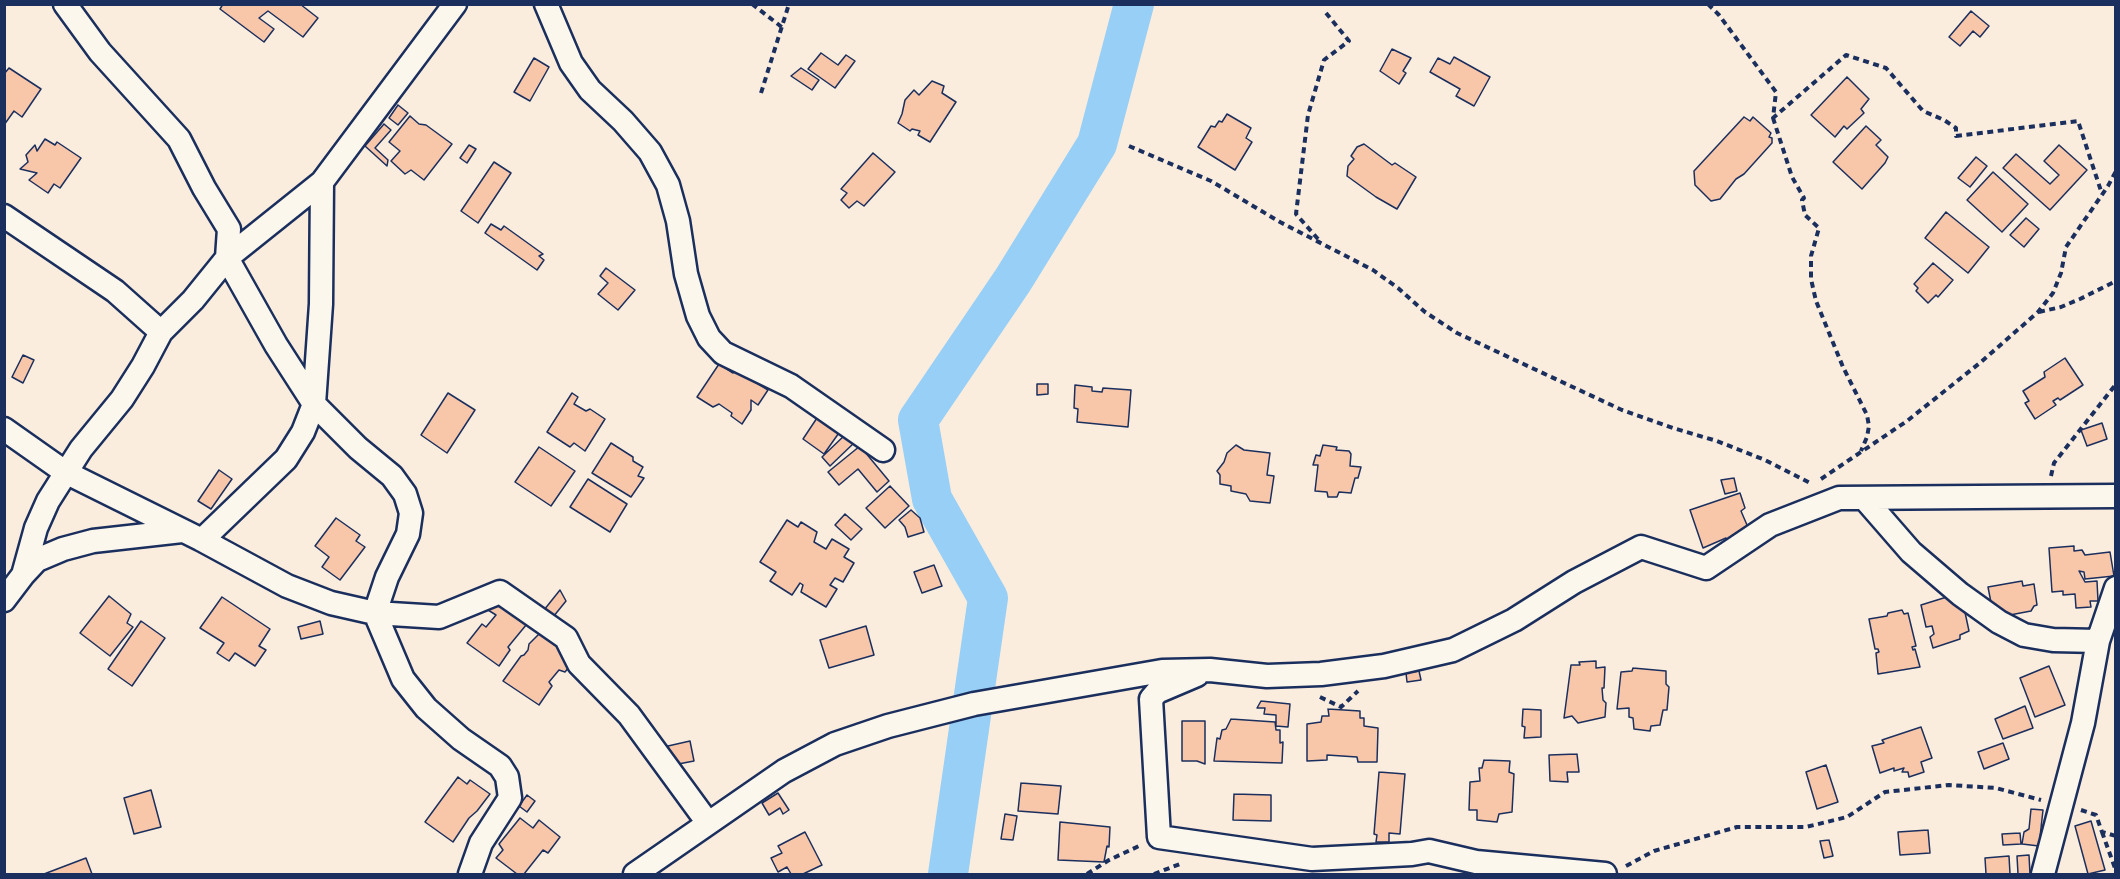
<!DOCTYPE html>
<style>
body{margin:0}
#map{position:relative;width:2120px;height:879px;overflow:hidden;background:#faedde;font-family:"Patrick Hand",sans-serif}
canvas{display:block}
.frame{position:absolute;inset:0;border:6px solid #1b2f5e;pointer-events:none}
</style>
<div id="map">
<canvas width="2120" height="879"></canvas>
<div class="frame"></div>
</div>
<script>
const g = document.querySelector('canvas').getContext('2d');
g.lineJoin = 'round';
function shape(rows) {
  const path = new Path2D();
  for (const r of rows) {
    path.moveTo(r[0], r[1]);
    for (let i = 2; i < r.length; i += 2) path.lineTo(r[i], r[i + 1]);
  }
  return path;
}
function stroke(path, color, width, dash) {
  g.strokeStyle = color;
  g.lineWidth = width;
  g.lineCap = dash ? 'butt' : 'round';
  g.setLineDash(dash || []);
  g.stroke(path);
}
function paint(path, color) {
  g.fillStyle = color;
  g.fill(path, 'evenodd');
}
const river = shape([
 [948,874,988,598,932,499,918,420,1013,280,1097,144,1134,4]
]);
const building = shape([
 [223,4,300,4,318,18,303,37,268,11,259,18,274,29,264,42,220,9,223,4],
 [1971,11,1989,26,1980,37,1973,31,1960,46,1949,37,1971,11],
 [1392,49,1411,58,1403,71,1406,73,1399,84,1380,71,1392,49],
 [821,53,838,65,846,55,855,61,835,88,808,69,821,53],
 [1454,57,1490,77,1474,106,1456,96,1460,89,1430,72,1438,58,1450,64,1454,57],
 [534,58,549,67,530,101,514,92,534,58],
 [9,68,41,89,22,117,14,111,4,125,4,74,9,68],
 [801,68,819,80,812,90,791,76,801,68],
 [1847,77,1869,99,1861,109,1864,113,1847,129,1844,126,1835,137,1811,115,1847,77],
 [932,81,944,86,942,93,956,102,930,142,918,135,920,131,912,129,910,131,898,123,902,114,905,100,914,90,919,95,932,81],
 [398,105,408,113,398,125,389,118,398,105],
 [1227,114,1251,128,1246,138,1252,142,1235,170,1198,147,1211,126,1215,127,1219,121,1222,122,1227,114],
 [410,116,419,124,426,125,452,144,424,180,411,170,405,174,391,161,400,151,389,142,410,116],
 [1744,117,1750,121,1753,117,1771,133,1769,137,1772,138,1772,143,1744,174,1736,179,1720,199,1711,201,1695,185,1694,171,1744,117],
 [384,124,391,130,375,148,388,160,387,166,365,146,384,124],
 [1866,126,1881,140,1876,145,1888,157,1885,163,1862,189,1833,162,1866,126],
 [45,139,55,145,57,142,81,158,60,188,54,184,48,193,29,180,37,173,20,169,28,162,26,155,35,145,37,151,45,139],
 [1364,144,1392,165,1395,163,1416,177,1397,209,1376,197,1347,176,1348,166,1354,159,1351,156,1357,147,1364,144],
 [469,145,476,149,467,163,460,158,469,145],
 [2059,145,2087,170,2050,210,2003,168,2016,154,2050,184,2059,175,2044,161,2059,145],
 [873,153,895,172,864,206,857,201,849,208,841,200,847,193,841,189,873,153],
 [1976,157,1987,166,1970,187,1958,178,1976,157],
 [494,162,511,173,478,223,461,211,494,162],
 [1993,172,2028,204,2002,232,1967,200,1993,172],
 [1946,212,1989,247,1968,273,1925,238,1946,212],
 [2026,218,2039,229,2024,247,2010,235,2026,218],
 [491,224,501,230,504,226,543,254,539,256,544,260,537,270,485,233,491,224],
 [1933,263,1953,280,1938,297,1936,295,1928,303,1916,291,1918,288,1914,284,1933,263],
 [606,268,635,290,618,310,598,294,608,283,600,276,606,268],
 [23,355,34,360,23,383,12,377,23,355],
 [2065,358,2083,385,2060,400,2058,398,2053,401,2056,405,2035,419,2025,403,2029,401,2023,391,2045,377,2044,372,2065,358],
 [719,364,733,373,736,370,768,390,758,405,751,400,751,410,742,424,731,416,732,413,719,404,713,407,697,397,719,364],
 [1037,384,1048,384,1048,394,1037,395,1037,384],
 [1075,385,1092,387,1092,391,1102,392,1103,388,1131,390,1128,427,1077,422,1078,409,1074,408,1075,385],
 [448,393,475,410,447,453,421,435,448,393],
 [572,393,578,397,574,404,586,411,590,409,605,419,585,451,574,443,570,447,547,432,572,393],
 [819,415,841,430,824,454,803,439,819,415],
 [2102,423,2107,439,2087,446,2081,430,2102,423],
 [847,433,855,442,830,466,822,457,847,433],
 [611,443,633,457,633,461,643,467,638,476,644,478,631,497,592,473,611,443],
 [1236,445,1244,450,1270,453,1267,475,1274,476,1270,503,1250,501,1246,494,1231,491,1231,486,1220,484,1220,475,1217,471,1224,462,1227,453,1236,445],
 [1323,445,1337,447,1336,450,1349,451,1351,454,1350,466,1361,467,1358,478,1355,478,1351,493,1339,492,1337,497,1328,497,1327,492,1315,491,1318,465,1313,465,1316,455,1320,456,1323,445],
 [860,446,889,481,877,492,858,469,839,485,828,472,860,446],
 [539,447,575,471,551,506,515,482,539,447],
 [219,470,232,479,211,509,198,501,219,470],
 [1734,478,1737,491,1725,494,1721,480,1734,478],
 [588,479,627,504,610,532,570,507,588,479],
 [890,486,909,506,885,528,866,508,890,486],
 [1740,493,1745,508,1741,511,1750,532,1728,542,1726,538,1703,548,1690,510,1740,493],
 [911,510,920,518,924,532,908,537,905,527,899,520,911,510],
 [845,514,862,529,851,540,835,525,845,514],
 [336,518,360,535,356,541,365,547,340,580,322,567,329,557,315,546,336,518],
 [787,520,798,527,801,522,817,532,814,542,826,549,832,539,849,549,844,557,854,563,843,582,835,578,830,585,837,589,826,607,801,592,803,585,800,583,792,595,770,581,776,572,760,562,787,520],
 [2074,546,2074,551,2082,550,2085,555,2110,552,2114,576,2085,579,2084,572,2079,571,2085,582,2097,581,2098,601,2090,601,2091,607,2076,608,2075,594,2063,595,2063,591,2052,592,2049,548,2074,546],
 [934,565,942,586,922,593,914,572,934,565],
 [2022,581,2023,586,2034,584,2037,605,2034,606,2031,611,1994,618,1988,587,2022,581],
 [560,590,566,601,549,622,540,615,560,590],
 [499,595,531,619,508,647,510,650,499,666,467,643,482,624,486,627,496,615,488,610,499,595],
 [109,596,131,614,127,623,133,627,110,656,80,633,109,596],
 [1950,596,1952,603,1963,603,1969,631,1960,635,1960,639,1933,648,1930,637,1934,634,1932,626,1926,627,1921,605,1950,596],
 [222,597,270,629,259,646,266,650,255,666,235,653,229,661,217,653,224,643,200,628,222,597],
 [1902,610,1904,614,1908,613,1916,646,1912,647,1913,650,1915,649,1920,667,1878,674,1876,653,1879,652,1878,649,1875,649,1869,619,1887,616,1888,613,1902,610],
 [141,621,165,638,132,686,108,669,141,621],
 [320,621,323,634,301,639,298,627,320,621],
 [866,626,874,655,829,668,820,640,866,626],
 [541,632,565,644,573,662,565,672,559,670,549,682,552,686,539,705,503,681,521,656,524,655,528,650,529,644,541,632],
 [1596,661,1596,668,1605,667,1604,688,1602,688,1603,700,1606,703,1605,717,1578,723,1572,716,1564,718,1571,665,1580,665,1579,662,1596,661],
 [2049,666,2065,705,2035,717,2020,678,2049,666],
 [1633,668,1666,671,1666,684,1669,687,1667,710,1663,710,1660,725,1651,726,1650,731,1634,729,1633,718,1629,717,1629,708,1617,709,1621,672,1632,671,1633,668],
 [1419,671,1421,680,1407,682,1406,673,1419,671],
 [1261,701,1290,704,1288,727,1276,726,1276,715,1264,714,1265,708,1257,708,1261,701],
 [2025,706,2033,728,2003,739,1995,719,2025,706],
 [1328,709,1360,711,1360,718,1364,718,1364,726,1378,728,1377,762,1358,762,1357,757,1327,755,1327,760,1307,761,1307,724,1321,722,1322,716,1329,716,1328,709],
 [1523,709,1541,710,1541,737,1524,738,1525,727,1522,726,1523,709],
 [1231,719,1275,722,1276,730,1280,730,1280,743,1283,742,1282,763,1214,761,1217,738,1220,739,1222,730,1226,729,1231,719],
 [1182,721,1205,721,1205,764,1197,761,1182,761,1182,721],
 [1921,727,1932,758,1921,762,1924,772,1909,777,1908,772,1902,772,1904,768,1894,771,1894,768,1880,773,1872,746,1884,743,1882,740,1921,727],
 [690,741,694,761,673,765,668,746,690,741],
 [2003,743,2009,759,1984,769,1978,752,2003,743],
 [1577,754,1579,772,1567,772,1568,782,1550,781,1549,755,1577,754],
 [1484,760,1510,761,1509,772,1514,774,1512,812,1499,814,1497,822,1477,820,1477,810,1469,810,1470,782,1480,781,1479,768,1482,768,1484,760],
 [1826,765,1838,802,1817,809,1806,772,1826,765],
 [1379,772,1405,774,1400,834,1389,833,1389,842,1376,842,1377,835,1374,834,1379,772],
 [458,777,467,784,470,780,490,794,477,811,469,818,453,842,425,822,458,777],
 [1021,783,1061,786,1058,814,1018,811,1021,783],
 [151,790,161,827,134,834,124,798,151,790],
 [778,793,789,810,783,814,780,808,769,815,762,803,778,793],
 [1234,794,1271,795,1271,821,1233,820,1234,794],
 [527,795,535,801,527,812,519,806,527,795],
 [2031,809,2043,810,2039,846,2022,844,2024,832,2029,829,2031,809],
 [1005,814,1017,816,1013,840,1001,839,1005,814],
 [520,818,533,828,539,820,560,837,548,853,543,850,524,874,517,874,496,858,503,850,499,844,520,818],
 [2091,821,2105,870,2088,874,2075,826,2091,821],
 [1060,822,1110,827,1109,847,1107,846,1104,862,1058,860,1060,822],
 [1928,830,1930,853,1900,855,1898,832,1928,830],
 [805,832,822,865,803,874,791,874,787,867,778,872,771,858,782,853,778,846,805,832],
 [2020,833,2021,844,2003,845,2002,834,2020,833],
 [1829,840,1833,856,1824,858,1820,841,1829,840],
 [2029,855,2030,874,2018,874,2017,856,2029,855],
 [2009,856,2010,874,1986,874,1985,858,2009,856],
 [86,858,92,874,44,874,86,858]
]);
const path = shape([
 [752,4,783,28],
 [1708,4,1719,15,1776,92,1773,118,1846,55,1886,68,1923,111,1944,120,1956,128,1956,136,2078,121,2102,194],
 [2116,23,2116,36],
 [761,93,789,4],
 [1773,118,1792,177,1804,198,1802,200,1805,215,1819,228,1811,256,1811,279,1816,301,1843,367,1867,415,1869,426,1867,437,1861,451],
 [1129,146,1211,181,1280,222,1373,270,1398,288,1425,312,1457,333,1622,410,1673,428,1717,441,1765,460,1812,484],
 [1318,239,1296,214,1308,115,1324,60,1349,41,1326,13],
 [2039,312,2061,307,2080,299,2116,281],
 [2051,476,2054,463,2116,384],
 [1821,479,1907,421,1981,362,2038,312,2053,293,2061,273,2066,247,2108,186,2116,171],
 [1320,697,1341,707,1358,691],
 [2081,810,2096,815,2102,832,2116,836],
 [2102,832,2116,871],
 [1626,866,1654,851,1737,827,1806,827,1847,817,1885,792,1949,785,1996,788,2041,800],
 [1087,874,1109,860,1139,846],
 [1154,874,1180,864]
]);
const street = shape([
 [65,4,100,52,179,139,204,188,229,229,227,258,276,345,314,404,358,448,392,476,405,494,411,513,408,534,387,577,375,613,403,679,426,708,461,739,500,766,507,777,510,798,481,843,470,874],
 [546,4,571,63,590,90,623,121,650,152,668,185,678,221,686,274,698,316,709,338,723,353,791,386,883,450],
 [4,216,115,291,161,332],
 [4,429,65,472,202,540,287,586,331,603,375,613,439,617,500,592,566,638,579,664,629,715,708,823],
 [1864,498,1911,552,1960,594,1999,622,2024,635,2053,640,2098,641],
 [202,540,286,459,303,432,314,404,321,304,322,182],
 [23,575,36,528,48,501,81,449,122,399,143,366,161,332,193,300,227,258,322,182,455,4],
 [4,600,23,575,37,560,63,549,93,541,182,531],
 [1197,675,1157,692,1151,699,1159,837,1312,859,1412,854,1429,851,1476,862,1605,874],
 [635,874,784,771,835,744,888,726,974,704,1162,671,1210,670,1267,676,1321,674,1384,666,1453,650,1514,620,1574,582,1641,547,1706,568,1770,525,1839,498,2116,496],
 [2043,874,2083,723,2098,641,2116,588]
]);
stroke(river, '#98cff7', 40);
paint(building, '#f8c6a8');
stroke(building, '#1b2f5e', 1.5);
stroke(street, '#1b2f5e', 27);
stroke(path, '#1b2f5e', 4, [6, 4.5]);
stroke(street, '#fbf7ec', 22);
</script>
